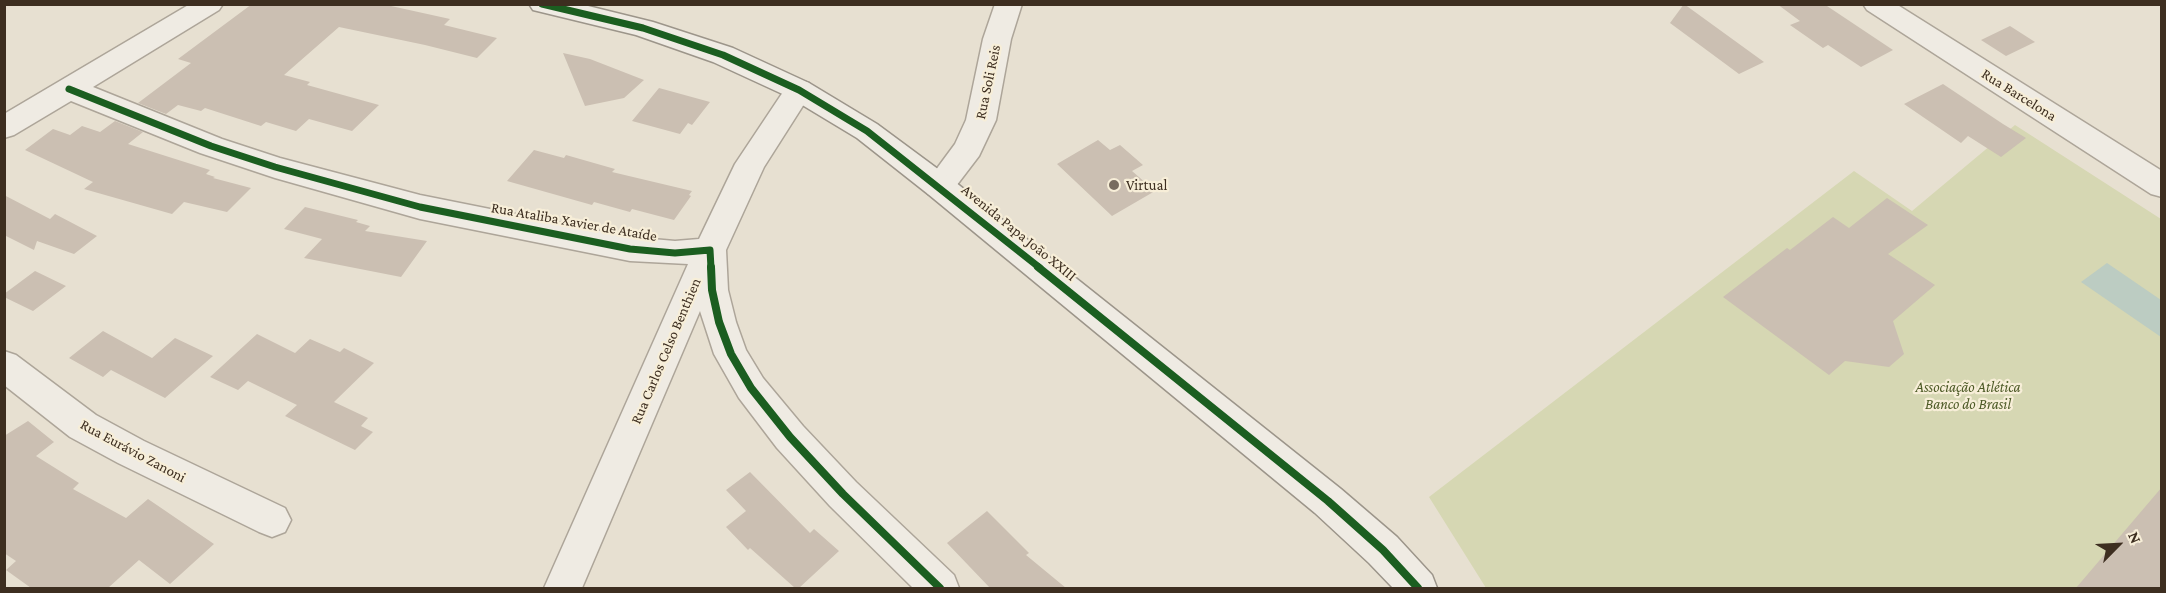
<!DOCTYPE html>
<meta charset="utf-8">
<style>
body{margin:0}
#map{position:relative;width:2166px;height:593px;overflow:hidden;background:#e7e0d1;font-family:"Crimson Pro",serif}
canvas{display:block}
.frame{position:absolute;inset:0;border:6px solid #3d2e20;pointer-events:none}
.north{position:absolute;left:2088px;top:515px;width:60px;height:60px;-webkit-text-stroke:4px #f7eed8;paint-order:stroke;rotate:66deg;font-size:16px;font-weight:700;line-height:24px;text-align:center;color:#3d2e20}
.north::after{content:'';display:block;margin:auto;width:21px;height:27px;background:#3d2e20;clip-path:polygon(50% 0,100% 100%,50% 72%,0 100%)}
</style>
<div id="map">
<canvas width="2166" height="593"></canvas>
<div class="frame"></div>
<div class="north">N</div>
</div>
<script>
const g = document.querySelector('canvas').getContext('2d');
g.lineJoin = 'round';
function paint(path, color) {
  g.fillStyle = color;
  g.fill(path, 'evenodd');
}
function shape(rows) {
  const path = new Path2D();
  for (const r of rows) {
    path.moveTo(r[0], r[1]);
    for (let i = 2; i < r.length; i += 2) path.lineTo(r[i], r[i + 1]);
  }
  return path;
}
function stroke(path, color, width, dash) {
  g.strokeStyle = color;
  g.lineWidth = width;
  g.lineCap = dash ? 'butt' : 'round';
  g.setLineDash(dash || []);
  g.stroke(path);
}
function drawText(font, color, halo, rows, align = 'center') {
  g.font = font + ' "Crimson Pro",serif';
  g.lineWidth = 4.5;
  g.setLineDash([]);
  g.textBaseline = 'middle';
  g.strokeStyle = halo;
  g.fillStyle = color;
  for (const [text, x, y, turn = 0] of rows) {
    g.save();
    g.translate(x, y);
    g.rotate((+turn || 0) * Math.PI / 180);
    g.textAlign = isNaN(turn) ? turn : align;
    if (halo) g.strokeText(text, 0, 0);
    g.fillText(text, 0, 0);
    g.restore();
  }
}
const green = shape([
 [2015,125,2161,219,2161,588,1486,588,1429,497,1854,171,1912,211]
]);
const water = shape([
 [2107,263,2161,300,2161,337,2081,282]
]);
const building = shape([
 [252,4,382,4,450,19,444,25,497,38,477,58,425,45,339,27,284,75,310,82,307,85,379,105,352,131,309,119,296,131,266,122,261,126,205,108,201,111,178,105,166,114,138,103,191,63,178,59],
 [1684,4,1764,62,1739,74,1670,23],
 [1777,4,1824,4,1893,50,1861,67,1828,45,1823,48,1790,25,1800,21],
 [2010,26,2035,42,2006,56,1981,40],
 [563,53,590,59,644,80,624,98,585,106],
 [1943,84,2003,124,2026,138,2001,157,1968,136,1961,143,1904,104],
 [659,88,710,102,692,125,688,123,680,134,632,121],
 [115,121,143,132,128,144,210,170,206,174,215,177,213,178,251,188,227,212,184,202,172,214,84,189,93,182,25,150,53,129,70,135,82,126,100,132],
 [1098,140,1110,150,1120,145,1143,165,1132,171,1155,191,1112,216,1057,164],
 [534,150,564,158,566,155,615,169,612,172,692,191,689,195,691,196,674,220,632,209,630,212,594,202,592,205,507,181],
 [4,195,50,219,55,214,97,236,74,254,37,241,34,250,4,235],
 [1887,198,1928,225,1888,254,1935,285,1893,321,1904,354,1889,367,1845,361,1829,375,1723,297,1787,248,1790,250,1833,217,1849,228],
 [305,207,358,220,356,222,370,226,365,231,427,241,401,277,304,258,322,239,284,229],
 [35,271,66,286,33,311,4,297,4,294],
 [103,331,152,358,175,338,213,356,165,398,111,370,103,377,69,358],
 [257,334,295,353,310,339,340,352,344,348,374,363,334,402,368,418,361,426,373,432,355,450,285,416,297,405,248,381,238,390,210,377],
 [28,421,54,442,36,456,79,483,73,489,126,518,148,499,214,544,170,584,139,560,108,588,31,588,6,570,16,561,4,553,4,436],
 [750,472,810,533,814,529,839,551,799,588,795,588,750,548,748,550,726,527,746,511,726,490],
 [2162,487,2162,588,2076,588],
 [987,511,1029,553,1026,555,1066,588,990,588,947,543]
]);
const minor = shape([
 [190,4,223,4,219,10,93,87,222,139,280,158,420,195,630,237,675,241,699,239,735,164,789,83,799,80,809,83,813,90,764,167,726,250,728,290,736,322,746,350,763,378,803,426,856,482,954,575,959,588,913,588,830,506,777,448,739,398,714,354,700,311,582,588,544,588,688,264,630,261,420,219,275,178,200,153,71,101,14,135,4,138,4,114,190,4],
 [1863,4,1896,4,2162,171,2162,197,2151,194,1867,10,1863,4],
 [4,351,16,355,96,415,144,441,285,508,291,520,285,532,272,537,259,532,118,463,70,437,4,385,4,351]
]);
const tertiary = shape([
 [995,4,1022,4,1011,39,996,120,979,156,950,194,939,197,928,194,924,186,955,144,966,120,983,39,995,4]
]);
const secondary = shape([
 [529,4,580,4,653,22,733,48,809,83,877,124,950,178,1341,489,1397,537,1432,575,1437,588,1393,588,1369,563,1315,513,928,194,857,138,789,97,713,62,636,35,533,10,529,4]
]);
const cyclewayFar1 = shape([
 [542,4,643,28,723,55,799,90,867,131,1040,268],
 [69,89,211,146,275,167,420,207,630,249,675,253,710,250,711,268]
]);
const cycleway = shape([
 [711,267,712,290,719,322,731,354,751,388,790,437,843,494,940,588],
 [1038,267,1328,501,1383,550,1418,588]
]);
const markers = [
 [1114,185,6,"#786c5e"]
];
const streetNames = [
 ["Rua Soli Reis",988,82,-78],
 ["Rua Barcelona",2019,95,32],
 ["Rua Ataliba Xavier de Ataíde",574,222,10],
 ["Avenida Papa João XXIII",1019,233,39],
 ["Rua Carlos Celso Benthien",666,351,-67],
 ["Rua Eurávio Zanoni",133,451,28]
];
const poiNames = [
 ["Virtual",1126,185]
];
const parkNames = [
 ["Associação Atlética",1968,387],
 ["Banco do Brasil",1968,404]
];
paint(green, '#d6d7b3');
paint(water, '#bcccc2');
paint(building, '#cbbfb2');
stroke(minor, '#ada599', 3);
stroke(tertiary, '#ada599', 3);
stroke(secondary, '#9c958a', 3);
paint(minor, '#efebe3');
paint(tertiary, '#efebe3');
paint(secondary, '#efebe3');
stroke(cyclewayFar1, '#1b5e20', 7);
stroke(cycleway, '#1b5e20', 8);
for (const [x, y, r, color] of markers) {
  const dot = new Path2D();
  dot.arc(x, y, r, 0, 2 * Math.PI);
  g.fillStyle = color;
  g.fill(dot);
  stroke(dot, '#f7eed8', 2);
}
drawText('15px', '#3d2e20', '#f7eed8', streetNames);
drawText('15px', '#3d2e20', '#f7eed8', poiNames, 'left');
drawText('italic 15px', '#4d5a26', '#f7eed8', parkNames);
</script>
